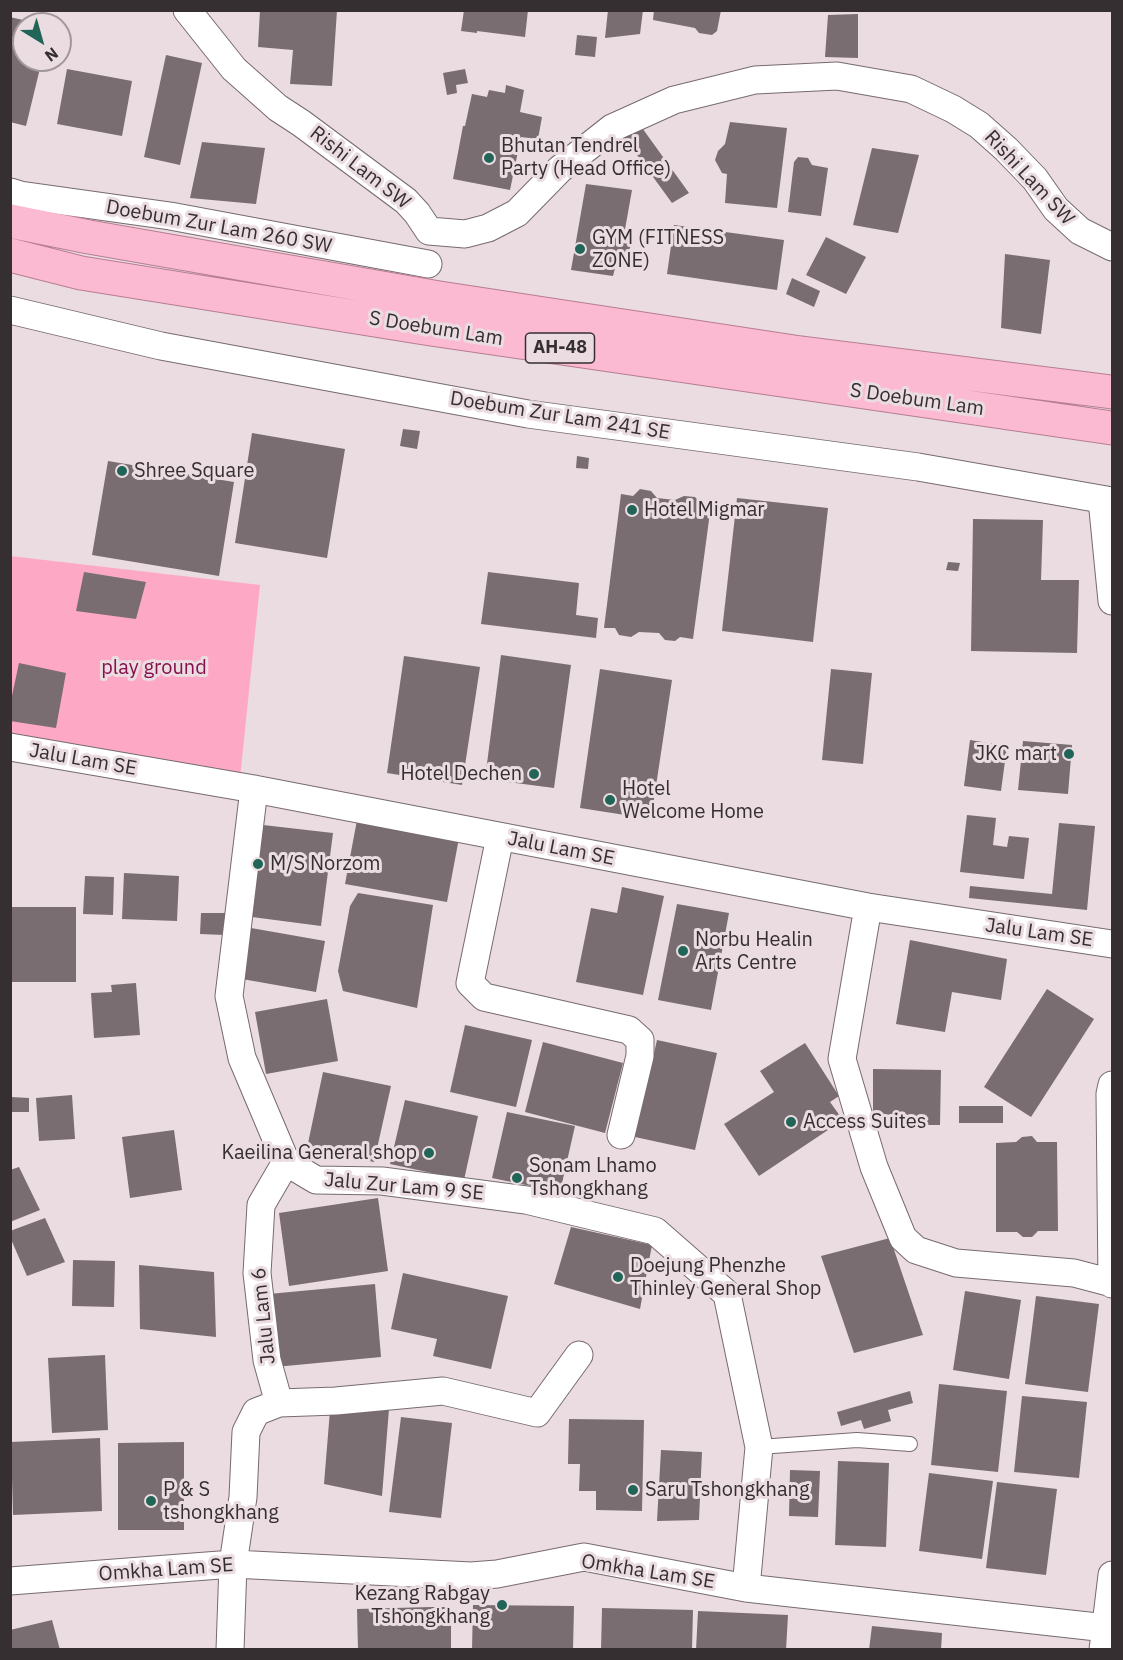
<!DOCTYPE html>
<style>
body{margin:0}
#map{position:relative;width:1123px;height:1660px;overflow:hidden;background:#eadce0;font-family:"IBM Plex Sans",sans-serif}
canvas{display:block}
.frame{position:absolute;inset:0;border:12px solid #352f31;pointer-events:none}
.north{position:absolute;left:12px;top:12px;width:60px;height:60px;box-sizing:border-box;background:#eadce0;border:2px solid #a2979a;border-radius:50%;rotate:143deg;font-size:16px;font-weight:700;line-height:24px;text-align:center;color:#352f31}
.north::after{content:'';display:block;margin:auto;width:21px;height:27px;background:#206557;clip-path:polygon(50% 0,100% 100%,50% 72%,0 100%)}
</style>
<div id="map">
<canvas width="1123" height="1660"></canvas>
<div class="frame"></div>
<div class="north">N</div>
</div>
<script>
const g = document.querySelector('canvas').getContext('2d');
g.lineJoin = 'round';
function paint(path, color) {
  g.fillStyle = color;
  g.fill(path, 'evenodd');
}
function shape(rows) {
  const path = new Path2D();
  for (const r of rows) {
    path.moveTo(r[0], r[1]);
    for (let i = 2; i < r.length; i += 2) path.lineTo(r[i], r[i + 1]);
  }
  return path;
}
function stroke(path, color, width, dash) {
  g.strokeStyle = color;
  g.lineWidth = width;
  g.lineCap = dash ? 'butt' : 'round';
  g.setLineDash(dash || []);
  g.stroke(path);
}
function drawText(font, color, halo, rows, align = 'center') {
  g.font = font + ' "IBM Plex Sans",sans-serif';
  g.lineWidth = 6;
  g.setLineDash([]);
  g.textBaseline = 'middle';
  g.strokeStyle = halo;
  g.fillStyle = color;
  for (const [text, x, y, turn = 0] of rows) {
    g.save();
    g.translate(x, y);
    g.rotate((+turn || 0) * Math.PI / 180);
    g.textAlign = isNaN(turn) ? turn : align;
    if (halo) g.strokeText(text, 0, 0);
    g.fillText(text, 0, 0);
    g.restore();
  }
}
const green = shape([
 [10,556,260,585,240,778,11,739]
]);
const building = shape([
 [260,10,337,10,332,86,290,84,293,50,258,47],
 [464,10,528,10,525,37,477,31,477,33,461,31],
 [608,10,643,10,640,34,605,38],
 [654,10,721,10,717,31,712,35,699,33,695,28,653,20],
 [858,14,858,58,825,57,828,15],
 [10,17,36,23,24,24,24,60,42,60,26,126,10,122],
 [577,35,597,37,595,57,575,55],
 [166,55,202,63,180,165,144,157],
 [67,69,132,81,122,136,57,124],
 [465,69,468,83,456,85,457,93,447,95,443,73],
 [506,85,524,90,520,112,542,117,538,139,521,137,510,190,453,179,463,126,465,126,472,94,487,97,489,90,505,93],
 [730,122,787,128,777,208,725,203,727,174,722,173,715,160,718,151,725,144],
 [640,125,689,193,672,203,624,137],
 [202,142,265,148,256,204,190,198],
 [872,148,919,155,898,233,853,225],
 [798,157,808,158,812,165,828,168,821,216,788,212,794,162],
 [586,184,632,190,624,235,633,238,628,254,619,252,613,276,571,270],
 [674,225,784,240,777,290,667,274],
 [826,237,866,257,846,294,806,275],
 [1005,254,1050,260,1041,334,1001,328],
 [792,278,820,291,814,307,786,294],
 [403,429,420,431,417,449,400,446],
 [252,433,345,449,327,558,235,543],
 [577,456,589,458,588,469,576,468],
 [108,461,234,482,219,576,92,555],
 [640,489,651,491,657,498,675,500,684,496,695,497,701,504,711,505,693,639,680,637,675,641,665,640,659,633,639,632,631,637,619,635,615,628,604,628,621,494,633,496],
 [737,498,828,508,813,642,722,631],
 [973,519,1043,520,1041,580,1079,580,1077,653,971,651],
 [948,562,960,563,958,571,946,570],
 [84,572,146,582,136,619,76,611],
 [488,572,579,583,576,615,598,618,596,638,481,624],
 [501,655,571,665,554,788,485,779],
 [404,656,480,667,462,785,387,773],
 [19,663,66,673,56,728,10,721,10,705],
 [600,669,672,680,651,819,580,808],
 [831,669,872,673,863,764,822,760],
 [970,740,1007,746,1001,791,964,786],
 [1023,741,1072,745,1068,794,1018,790],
 [967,815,996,818,993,845,1007,847,1009,836,1029,838,1024,879,960,872],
 [357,820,459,838,447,902,345,884],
 [1059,823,1095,826,1087,910,969,898,970,886,1052,894],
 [263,825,333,833,321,926,252,917],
 [124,873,179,876,177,921,122,919],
 [85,876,114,877,113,915,83,914],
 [622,887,664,896,643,995,576,982,591,908,617,913],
 [358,893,433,905,417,1008,343,991,338,971,350,906],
 [677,904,729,913,711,1010,658,1000],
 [10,907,76,907,76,982,10,982],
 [201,913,226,913,225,935,200,934],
 [251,928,325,941,316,992,242,979],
 [910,940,1007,959,1001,1000,952,992,945,1032,896,1024],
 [136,983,140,1035,94,1038,91,993,112,992,111,985],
 [1047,989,1094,1019,1031,1117,984,1087],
 [327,999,338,1061,266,1074,255,1012],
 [465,1025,532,1040,516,1107,450,1092],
 [657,1040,717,1053,695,1150,635,1137],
 [543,1042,623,1063,605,1133,525,1112],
 [805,1043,839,1096,830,1102,843,1120,759,1176,724,1124,774,1092,760,1071],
 [873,1069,941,1070,940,1125,873,1125],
 [323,1072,391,1086,374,1162,307,1148],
 [72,1095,75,1139,39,1141,36,1098],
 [11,1097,29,1098,29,1112,11,1112],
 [405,1100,478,1116,464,1180,390,1164],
 [959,1106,1003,1106,1003,1123,959,1123],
 [507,1112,575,1126,560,1192,492,1178],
 [174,1130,182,1190,130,1198,122,1137],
 [1032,1136,1037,1142,1057,1142,1058,1231,1038,1231,1032,1237,1023,1237,1017,1232,996,1232,996,1143,1016,1142,1022,1137],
 [19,1167,40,1210,10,1222,10,1170],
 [378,1198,388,1271,289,1286,279,1213],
 [45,1218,65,1262,27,1276,10,1237,10,1231],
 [571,1227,652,1245,640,1309,554,1284],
 [890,1238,923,1335,854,1353,821,1256],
 [73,1260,115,1261,114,1307,72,1306],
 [139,1265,214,1272,216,1337,140,1329],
 [403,1273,508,1296,491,1369,433,1356,437,1339,391,1329],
 [375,1284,381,1357,275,1367,269,1294],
 [965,1291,1021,1300,1009,1379,953,1370],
 [1036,1296,1099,1304,1088,1392,1025,1384],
 [105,1355,108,1430,52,1433,48,1358],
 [939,1384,1007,1391,998,1472,931,1465],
 [910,1391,913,1403,888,1410,891,1421,864,1429,861,1420,841,1426,837,1412],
 [1022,1396,1087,1402,1079,1478,1014,1472],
 [331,1398,389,1409,382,1496,324,1484],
 [401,1417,452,1423,441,1518,389,1512],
 [569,1419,644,1420,642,1511,596,1510,596,1491,579,1491,580,1464,568,1464],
 [100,1438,102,1511,13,1515,11,1442],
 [184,1442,184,1530,118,1530,118,1443],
 [661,1450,702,1452,699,1520,657,1521],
 [838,1461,889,1463,886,1547,835,1545],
 [790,1470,820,1471,818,1517,789,1516],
 [929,1473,993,1481,982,1559,919,1551],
 [997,1482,1057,1489,1046,1575,986,1568],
 [473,1605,574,1606,573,1650,472,1650],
 [431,1607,451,1607,451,1650,358,1650,357,1609],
 [602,1608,693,1610,692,1650,601,1650],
 [698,1611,788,1615,786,1650,696,1650],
 [52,1620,60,1650,10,1650,10,1630],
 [872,1626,942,1633,941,1650,869,1650]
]);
const service = shape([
 [759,1447,857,1440,910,1444]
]);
const minor = shape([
 [187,10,234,69,278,108,301,123,406,201,417,213,429,231],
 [10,192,20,195,170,216,428,264],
 [429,231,465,234,488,228,517,213,560,169,612,128,674,100,755,80,837,76,911,89,953,109,979,125,1006,149,1035,179,1056,209,1080,231,1112,247],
 [10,310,161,346,528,414,918,467,1112,501],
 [1102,500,1112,601],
 [10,747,254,789,868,907,1112,944],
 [254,789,229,996,242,1058,286,1162,316,1180,382,1181,526,1200,655,1231,727,1294,759,1447,746,1588],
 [500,837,470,983,484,997,629,1030,640,1040,640,1056,621,1135],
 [868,907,842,1059,874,1167,903,1238,916,1250,956,1263,1074,1273,1112,1283],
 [1112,1085,1110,1094,1112,1284],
 [279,1403,267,1360,257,1273,261,1205,286,1162],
 [10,1581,233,1564,471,1576,497,1574,584,1557,746,1588,1106,1628],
 [230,1650,233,1564,243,1497,246,1432,256,1412,279,1403,336,1401,443,1391,537,1413,579,1355],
 [1103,1650,1112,1575]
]);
const trunk = shape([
 [10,221,89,237,439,298,794,352,1112,392],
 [10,255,81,273,431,329,1112,428]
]);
const markers = [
 [489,158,6,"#206557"],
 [580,249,6,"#206557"],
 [122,471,6,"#206557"],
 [632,510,6,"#206557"],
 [1069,754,6,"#206557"],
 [534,774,6,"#206557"],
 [610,800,6,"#206557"],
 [258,864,6,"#206557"],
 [683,951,6,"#206557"],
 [791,1122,6,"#206557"],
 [429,1153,6,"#206557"],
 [517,1178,6,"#206557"],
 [618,1277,6,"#206557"],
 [633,1490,6,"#206557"],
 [151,1501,6,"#206557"],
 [502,1605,6,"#206557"]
];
const shields = [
 [560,348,69]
];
const shieldNames = [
 ["AH-48",560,348]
];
const poiNames = [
 ["Bhutan Tendrel",501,146],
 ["Party (Head Office)",501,169],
 ["GYM (FITNESS",592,238],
 ["ZONE)",592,261],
 ["Shree Square",134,471],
 ["Hotel Migmar",644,510],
 ["JKC mart",1057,754,"right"],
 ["Hotel Dechen",522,774,"right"],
 ["Hotel",622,789],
 ["Welcome Home",622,812],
 ["M/S Norzom",270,864],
 ["Norbu Healin",695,940],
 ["Arts Centre",695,963],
 ["Access Suites",803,1122],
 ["Kaeilina General shop",417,1153,"right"],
 ["Sonam Lhamo",529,1166],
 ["Tshongkhang",529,1189],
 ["Doejung Phenzhe",630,1266],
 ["Thinley General Shop",630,1289],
 ["P & S",163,1490],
 ["tshongkhang",163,1513],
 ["Saru Tshongkhang",645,1490],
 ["Kezang Rabgay",490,1594,"right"],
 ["Tshongkhang",490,1617,"right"]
];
const streetNames = [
 ["Rishi Lam SW",360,168,38],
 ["Rishi Lam SW",1029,178,47],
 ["Doebum Zur Lam 260 SW",219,227,10],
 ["S Doebum Lam",436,329,9],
 ["S Doebum Lam",917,400,8],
 ["Doebum Zur Lam 241 SE",560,416,9],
 ["Jalu Lam SE",83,760,10],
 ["Jalu Lam SE",561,849,11],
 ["Jalu Lam SE",1039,933,8],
 ["Jalu Zur Lam 9 SE",404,1187,5],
 ["Jalu Lam 6",264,1316,-96],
 ["Omkha Lam SE",166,1570,-4],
 ["Omkha Lam SE",648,1572,9]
];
const parkNames = [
 ["play ground",154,668]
];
paint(green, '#fda9c6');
paint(building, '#796d71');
stroke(service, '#776b6f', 16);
stroke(minor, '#776b6f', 29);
stroke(trunk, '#b67e92', 35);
stroke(service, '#fff', 14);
stroke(minor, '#fff', 27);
stroke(trunk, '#fcbad2', 33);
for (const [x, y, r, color] of markers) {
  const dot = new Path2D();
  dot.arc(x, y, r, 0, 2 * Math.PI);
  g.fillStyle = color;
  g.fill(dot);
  stroke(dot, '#eadce0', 2);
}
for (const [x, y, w] of shields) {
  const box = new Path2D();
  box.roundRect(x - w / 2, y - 15, w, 30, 4.5);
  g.fillStyle = '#eadce0';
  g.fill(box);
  stroke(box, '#352f31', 1.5);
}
drawText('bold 18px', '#352f31', null, shieldNames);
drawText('20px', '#352f31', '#eadce0', poiNames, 'left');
drawText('20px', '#352f31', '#eadce0', streetNames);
drawText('20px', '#86104c', '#eadce0', parkNames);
</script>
